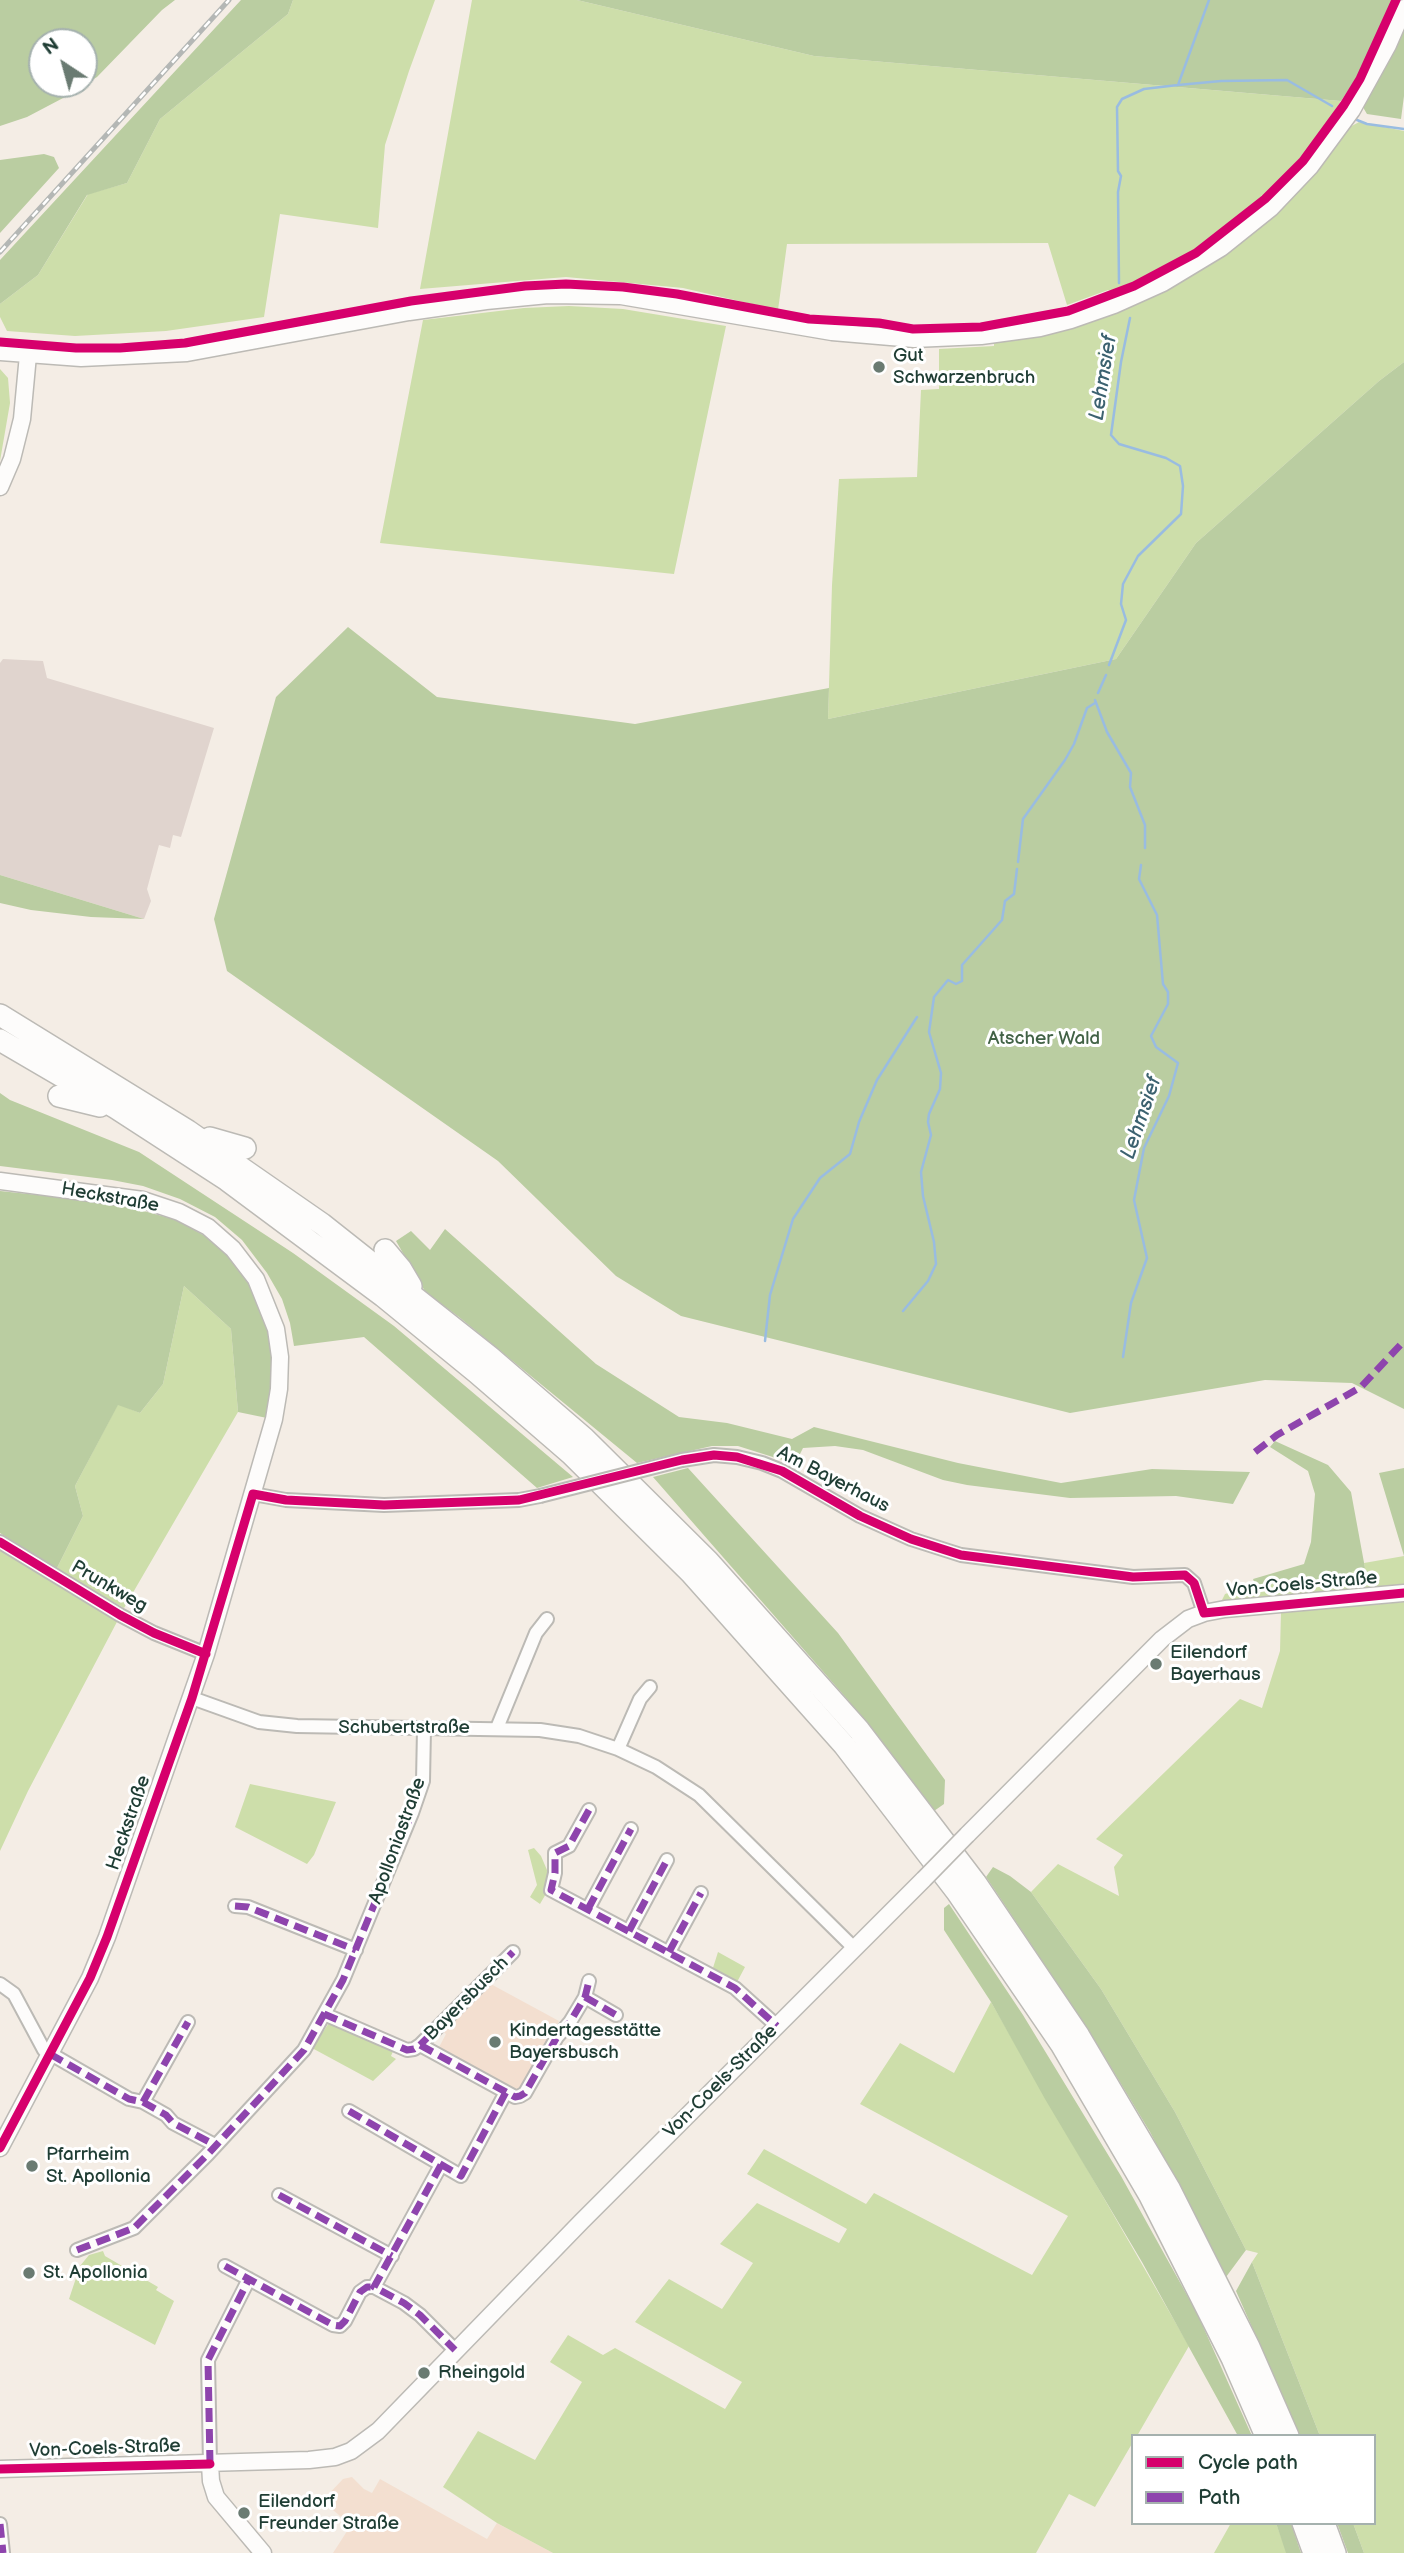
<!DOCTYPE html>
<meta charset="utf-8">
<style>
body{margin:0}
#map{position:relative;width:1404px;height:2553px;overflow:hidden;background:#f4ede5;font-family:"Balsamiq Sans",sans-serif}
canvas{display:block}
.legend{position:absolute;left:1131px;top:2434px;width:245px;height:91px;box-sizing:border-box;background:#fff;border:2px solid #a5b1ae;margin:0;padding:9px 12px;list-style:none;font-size:21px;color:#1f3d34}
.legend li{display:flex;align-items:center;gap:14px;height:35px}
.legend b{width:35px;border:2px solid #a5b1ae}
.north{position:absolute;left:28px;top:28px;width:70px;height:70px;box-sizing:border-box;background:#fff;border:2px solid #a5b1ae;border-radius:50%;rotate:324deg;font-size:19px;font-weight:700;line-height:28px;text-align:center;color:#1f3d34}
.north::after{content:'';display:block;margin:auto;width:24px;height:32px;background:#6a7b72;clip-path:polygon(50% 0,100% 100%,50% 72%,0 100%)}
</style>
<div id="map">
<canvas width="1404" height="2553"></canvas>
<ul class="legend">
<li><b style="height:9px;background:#d6006c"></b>Cycle path</li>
<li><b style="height:9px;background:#8e44ad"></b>Path</li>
</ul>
<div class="north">N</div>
</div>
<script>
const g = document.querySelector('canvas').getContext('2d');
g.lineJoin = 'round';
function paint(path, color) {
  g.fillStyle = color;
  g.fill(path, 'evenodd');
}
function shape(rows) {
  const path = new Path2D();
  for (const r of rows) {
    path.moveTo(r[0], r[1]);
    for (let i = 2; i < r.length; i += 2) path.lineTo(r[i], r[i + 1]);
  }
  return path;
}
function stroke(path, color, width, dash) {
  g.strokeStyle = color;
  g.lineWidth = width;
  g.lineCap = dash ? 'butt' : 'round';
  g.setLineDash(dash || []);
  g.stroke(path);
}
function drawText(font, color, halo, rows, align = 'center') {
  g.font = font + ' "Balsamiq Sans",sans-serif';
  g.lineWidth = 6;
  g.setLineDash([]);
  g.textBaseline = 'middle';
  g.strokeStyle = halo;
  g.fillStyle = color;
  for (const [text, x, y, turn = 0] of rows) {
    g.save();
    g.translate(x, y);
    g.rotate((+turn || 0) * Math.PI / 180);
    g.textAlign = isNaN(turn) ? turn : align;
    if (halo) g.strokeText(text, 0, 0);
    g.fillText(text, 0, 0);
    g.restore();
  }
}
const built = shape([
 [487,1982,559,2021,522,2089,515,2091,437,2051,446,2034,440,2029],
 [352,2477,364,2489,372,2493,380,2479,487,2539,497,2523,553,2553,333,2553,351,2525,322,2501,343,2479]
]);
const industrial = shape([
 [3,659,43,661,47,678,214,728,181,837,173,835,170,848,159,845,147,889,151,901,144,919,0,875,0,663]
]);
const green = shape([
 [293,0,435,0,409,71,385,145,378,228,280,214,264,317,166,331,75,336,7,331,0,317,0,304,38,275,88,194,127,183,160,119,288,14],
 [472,0,577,0,814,56,1341,101,1313,144,1263,197,1232,224,1194,250,1156,271,1113,291,1108,290,1067,305,1048,243,787,244,778,310,683,288,566,277,420,289],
 [1359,122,1404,131,1404,362,1379,381,1196,543,1116,659,828,719,832,585,839,479,917,477,921,390,939,389,939,349,994,346,994,342,1204,267,1348,128],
 [569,306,623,309,726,326,674,574,380,543,423,320,524,308],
 [0,369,8,378,10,403,0,461],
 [184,1286,231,1329,238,1412,124,1608,56,1570,83,1516,75,1486,118,1404,140,1413,163,1384],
 [0,1547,119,1618,28,1791,0,1851],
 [1404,1556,1404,1585,1221,1602,1225,1594,1255,1584,1307,1585,1365,1568,1364,1563],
 [1404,1602,1404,2553,1364,2553,1353,2523,1374,2523,1374,2436,1320,2436,1252,2262,1258,2253,1246,2250,1175,2112,1101,1989,1031,1892,1058,1864,1119,1896,1114,1867,1123,1855,1096,1839,1240,1699,1262,1708,1280,1651,1281,1612],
 [250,1784,336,1802,314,1855,307,1864,235,1827],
 [534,1848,541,1856,550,1877,547,1892,540,1904,530,1897,537,1885,528,1850],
 [718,1952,745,1967,736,1984,712,1971],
 [991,2002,1189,2346,1137,2436,1133,2436,1133,2442,1095,2507,1069,2494,1036,2553,553,2553,497,2523,443,2487,478,2431,535,2460,582,2382,550,2362,568,2335,603,2355,615,2348,725,2409,742,2382,635,2322,669,2279,722,2309,753,2263,720,2244,757,2203,839,2243,847,2229,747,2174,764,2149,866,2204,874,2193,1032,2275,1068,2216,860,2104,900,2043,954,2073],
 [329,2023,394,2049,391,2056,396,2059,373,2081,312,2048],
 [103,2251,105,2256,158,2287,156,2290,174,2301,155,2345,69,2299,80,2266,89,2255],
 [1231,2523,1276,2523,1287,2553,1214,2553]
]);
const forest = shape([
 [0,0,175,0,162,10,97,77,65,97,27,117,0,126],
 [42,42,84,42,84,84,42,84],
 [241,0,293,0,288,14,160,119,127,183,87,195,38,275,0,304,0,260],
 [577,0,1392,0,1357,77,1341,101,814,56],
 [1404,26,1404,96,1401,119,1367,114,1364,109,1364,104],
 [44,154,54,157,59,168,0,233,0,160],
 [1404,362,1404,1409,1352,1383,1265,1380,1070,1413,681,1316,616,1276,498,1161,227,971,214,919,276,697,348,627,437,697,635,724,829,688,828,719,1116,659,1196,543,1379,381],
 [0,875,144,919,91,917,31,910,0,903],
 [0,1093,10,1100,139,1152,293,1253,394,1326,573,1477,537,1488,364,1337,294,1346,290,1323,282,1299,267,1273,242,1240,215,1217,180,1199,143,1186,112,1180,0,1166],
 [0,1191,114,1203,177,1220,205,1236,229,1257,249,1282,269,1331,273,1349,272,1388,267,1418,238,1412,231,1329,184,1286,163,1384,140,1413,118,1405,75,1486,83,1516,56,1570,0,1533],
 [445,1229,596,1364,679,1417,727,1423,792,1439,814,1427,958,1463,1061,1483,1152,1469,1250,1472,1233,1504,1176,1496,1070,1498,967,1485,943,1480,863,1450,835,1446,803,1448,795,1464,738,1446,712,1446,637,1463,459,1317,426,1293,396,1241,411,1231,430,1250],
 [1275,1441,1328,1465,1351,1492,1365,1568,1307,1585,1255,1584,1253,1579,1304,1564,1311,1542,1315,1494,1308,1471,1270,1447],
 [688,1468,838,1633,945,1780,944,1804,934,1811,847,1699,653,1477],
 [1404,1468,1404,1556,1379,1473],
 [993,1867,1010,1876,1031,1892,1101,1989,1175,2112,1246,2250,1226,2277,1150,2132,1089,2031,986,1877],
 [949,1904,1023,2015,1121,2176,1197,2313,1252,2436,1238,2436,1142,2262,1045,2099,991,2002,944,1930,944,1908],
 [1252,2262,1320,2436,1300,2436,1236,2291],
 [1276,2523,1291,2523,1301,2553,1286,2553],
 [1337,2523,1353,2523,1364,2553,1348,2553]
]);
const stream = shape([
 [1209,0,1178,85,1221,81,1287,80,1332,106],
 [1357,120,1367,124,1404,129],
 [1119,283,1118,192,1121,176,1118,171,1117,107,1122,99,1144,89,1178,85],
 [1109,665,1126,620,1121,604,1123,584,1138,556,1181,514,1183,486,1180,466,1166,458,1119,444,1111,435,1121,362,1130,318],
 [1098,693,1106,675],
 [1095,700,1107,732,1131,773,1130,787,1145,825,1145,848],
 [1018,862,1023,819,1065,760,1074,744,1087,708,1095,703],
 [903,1311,928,1281,936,1264,934,1242,923,1196,921,1172,931,1135,928,1122,929,1114,940,1089,941,1073,929,1032,934,997,948,980,956,984,962,981,962,965,1002,920,1005,901,1014,894,1017,869],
 [765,1341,770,1295,793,1219,820,1178,850,1154,859,1122,877,1080,917,1017],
 [1123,1357,1131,1303,1147,1258,1134,1200,1144,1148,1169,1096,1178,1063,1156,1047,1151,1036,1168,1004,1168,992,1163,984,1157,915,1139,879,1141,865]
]);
const street = shape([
 [682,1460,714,1455,737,1457,762,1463,782,1471,860,1516,911,1539,961,1555,1133,1577,1185,1575,1194,1583,1204,1613],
 [253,1494,286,1500,384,1505,519,1500,540,1496],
 [0,1542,120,1615,154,1633,206,1654],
 [192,1698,259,1722,297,1726,540,1730,579,1736,618,1749,656,1767,699,1795,854,1948],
 [497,1728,536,1633,547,1619],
 [618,1749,640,1699,650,1687],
 [589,1810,569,1846,555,1853,555,1873,551,1890,735,1988,777,2026],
 [235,1906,248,1907,356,1950],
 [588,1909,631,1829],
 [629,1931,667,1860],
 [669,1952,701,1893],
 [0,1984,14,1994,44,2050,129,2099,143,2102,166,2115,173,2123,215,2145],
 [585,1997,616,2015],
 [324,2014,407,2050,414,2049,420,2045,515,2097,520,2096,525,2093,557,2037,570,2022,585,1997,589,1981],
 [420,2045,513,1952],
 [143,2102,188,2022],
 [349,2111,461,2176,506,2092],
 [441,2165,374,2287,404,2303,420,2315,455,2350],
 [279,2195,392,2256],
 [77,2250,134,2228,208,2154,304,2050,343,1980,412,1813,423,1781,424,1729],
 [225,2266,333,2325,340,2326,345,2321,360,2292,367,2287,374,2287],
 [210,2464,208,2360,249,2279],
 [0,2524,3,2553]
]);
const secondary = shape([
 [0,352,81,358,187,353,409,312,486,301,548,295,621,296,832,332,914,339,981,336,1040,328,1071,320,1114,305,1163,283,1221,248,1271,208,1310,167,1352,110,1388,45,1404,8],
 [0,487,12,459,22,419,28,355],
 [0,1181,143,1200,179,1212,208,1227,233,1249,256,1279,276,1329,280,1357,279,1389,274,1419,206,1654,107,1937,90,1978,0,2148],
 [967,1835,1162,1639,1188,1619,1204,1613,1225,1609,1404,1593],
 [210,2464,211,2481,216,2497,263,2553],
 [0,2469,309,2460,335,2457,351,2451,378,2431,582,2221,924,1879]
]);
const highway = shape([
 [0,1015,188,1131,322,1224,490,1357,584,1438,708,1561,859,1730,975,1882,1079,2036,1169,2188,1249,2347,1288,2436],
 [0,1040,116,1108,227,1180,383,1296,476,1372,571,1454,691,1573,844,1745,957,1892,1061,2044,1150,2196,1232,2358,1266,2436],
 [59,1096,100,1106],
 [210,1138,245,1148],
 [385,1250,401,1269,411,1286],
 [1303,2523,1314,2553],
 [1324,2523,1335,2553]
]);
const rail = shape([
 [0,252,229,0]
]);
const streetBridge = shape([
 [540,1496,682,1460]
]);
const secondaryBridge = shape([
 [924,1879,967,1835]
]);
const quiet = shape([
 [1255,1452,1277,1435,1361,1387,1404,1341],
 [589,1810,569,1846,555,1853,555,1873,551,1890,735,1988,777,2026],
 [235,1906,248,1907,356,1950],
 [588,1909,631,1829],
 [629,1931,667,1860],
 [669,1952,701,1893],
 [585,1997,616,2015],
 [324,2014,407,2050,414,2049,420,2045,515,2097,520,2096,525,2093,557,2037,570,2022,585,1997,589,1981],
 [420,2045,513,1952],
 [50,2054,129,2099,143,2102,166,2115,173,2123,215,2145],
 [143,2102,188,2022],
 [349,2111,461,2176,506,2092],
 [441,2165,374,2287,404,2303,420,2315,455,2350],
 [279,2195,392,2256],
 [77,2250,134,2228,208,2154,304,2050,343,1980,412,1813],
 [225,2266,333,2325,340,2326,345,2321,360,2292,367,2287,374,2287],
 [210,2464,208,2360,249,2279],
 [0,2524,3,2553]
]);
const cycleway = shape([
 [0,342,76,348,120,348,185,343,411,301,525,286,566,284,623,287,677,294,809,319,879,323,913,329,981,327,1068,311,1134,286,1196,253,1265,199,1303,161,1344,105,1360,79,1396,0],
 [0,1542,120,1615,154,1633,206,1654],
 [0,2148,90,1978,107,1937,192,1698,253,1494,286,1500,384,1505,519,1500,682,1460,714,1455,737,1457,782,1471,860,1516,911,1539,961,1555,1133,1577,1185,1575,1194,1583,1204,1613,1404,1593],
 [0,2469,210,2464]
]);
const markers = [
 [879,367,7,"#6a7b72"],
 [1156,1664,7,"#6a7b72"],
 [495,2042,7,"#6a7b72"],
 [32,2166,7,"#6a7b72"],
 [29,2273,7,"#6a7b72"],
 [424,2373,7,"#6a7b72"],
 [244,2513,7,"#6a7b72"]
];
const poiNames = [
 ["Gut",893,356],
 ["Schwarzenbruch",893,378],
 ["Eilendorf",1170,1653],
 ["Bayerhaus",1170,1675],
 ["Kindertagesstätte",509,2031],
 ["Bayersbusch",509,2053],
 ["Pfarrheim",46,2155],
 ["St. Apollonia",46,2177],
 ["St. Apollonia",43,2273],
 ["Rheingold",438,2373],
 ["Eilendorf",258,2502],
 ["Freunder Straße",258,2524]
];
const parkNames = [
 ["Atscher Wald",1044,1039]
];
const streetNames = [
 ["Heckstraße",110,1198,10],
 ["Am Bayerhaus",833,1480,27],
 ["Von-Coels-Straße",1302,1585,-5],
 ["Prunkweg",109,1587,30],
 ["Schubertstraße",404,1728],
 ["Heckstraße",129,1823,-71],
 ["Apolloniastraße",398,1841,-70],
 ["Bayersbusch",467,1999,-45],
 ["Von-Coels-Straße",721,2082,-45],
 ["Von-Coels-Straße",105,2449,-2]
];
const waterNames = [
 ["Lehmsief",1104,378,-81],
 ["Lehmsief",1142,1118,-71]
];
paint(built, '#f3dfd0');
paint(industrial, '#e0d4ce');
paint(green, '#cddeaa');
paint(forest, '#bacda1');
stroke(stream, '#99bce1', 2.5);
stroke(street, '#bcbab5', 16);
stroke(secondary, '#bcbab5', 19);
stroke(highway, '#bcbab5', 24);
stroke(street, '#fdfcfb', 12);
stroke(secondary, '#fdfcfb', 16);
stroke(highway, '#fdfcfb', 21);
stroke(rail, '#b4b7b5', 5);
stroke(rail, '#fff', 2.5, [8]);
stroke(streetBridge, '#bcbab5', 16, []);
stroke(secondaryBridge, '#bcbab5', 19, []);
stroke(streetBridge, '#fdfcfb', 12);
stroke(secondaryBridge, '#fdfcfb', 16);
stroke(quiet, '#8e44ad', 7, [14, 7]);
stroke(cycleway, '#d6006c', 9);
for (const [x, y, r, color] of markers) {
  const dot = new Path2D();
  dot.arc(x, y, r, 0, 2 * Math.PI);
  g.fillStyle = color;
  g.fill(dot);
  stroke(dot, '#fff', 2.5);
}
drawText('19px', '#1f3d34', '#fff', poiNames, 'left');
drawText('19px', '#426246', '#fff', parkNames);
drawText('19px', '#1f3d34', '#fff', streetNames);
drawText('italic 21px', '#3c6270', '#fff', waterNames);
</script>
